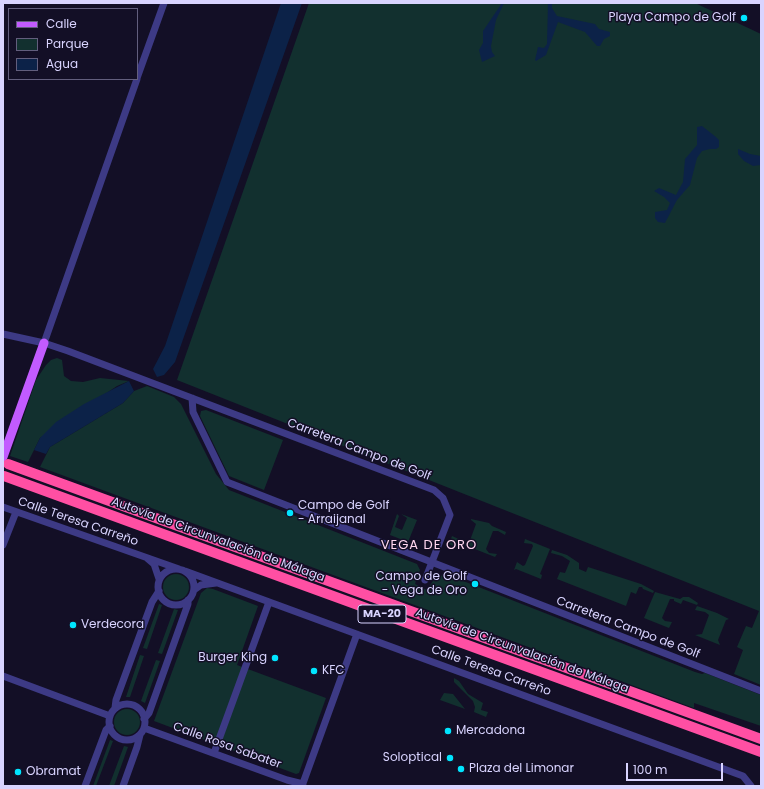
<!DOCTYPE html>
<meta charset="utf-8">
<style>
body{margin:0}
#map{position:relative;width:764px;height:789px;overflow:hidden;background:#130f26;font-family:Poppins,sans-serif}
canvas{display:block}
.frame{position:absolute;inset:0;border:4px solid #d9d4ff;pointer-events:none}
.legend{position:absolute;left:8px;top:8px;width:130px;height:72px;box-sizing:border-box;background:#130f26;border:1px solid #625e7d;margin:0;padding:5px 7px;list-style:none;font-size:12px;color:#d9d4ff}
.legend li{display:flex;align-items:center;gap:8px;height:20px}
.legend b{width:20px;border:1px solid #625e7d}
.scale{position:absolute;left:626px;top:763px;width:97px;height:18px;box-sizing:border-box;border:2px solid #d9d4ff;border-top:0;padding-left:5px;font-size:12px;line-height:14px;white-space:nowrap;color:#d9d4ff;-webkit-text-stroke:3px #130f26;paint-order:stroke}
</style>
<div id="map">
<canvas width="764" height="789"></canvas>
<div class="frame"></div>
<ul class="legend">
<li><b style="height:5px;background:#c25bff"></b>Calle</li>
<li><b style="height:11px;background:#12302f"></b>Parque</li>
<li><b style="height:11px;background:#0c2248"></b>Agua</li>
</ul>
<div class="scale">100 m</div>
</div>
<script>
const g = document.querySelector('canvas').getContext('2d');
g.lineJoin = 'round';
function paint(path, color) {
  g.fillStyle = color;
  g.fill(path, 'evenodd');
}
function shape(rows) {
  const path = new Path2D();
  for (const r of rows) {
    if (r.length === 3) {
      path.moveTo(r[0] + r[2], r[1]);
      path.arc(r[0], r[1], r[2], 0, 2 * Math.PI);
      continue;
    }
    path.moveTo(r[0], r[1]);
    for (let i = 2; i < r.length; i += 2) path.lineTo(r[i], r[i + 1]);
  }
  return path;
}
function stroke(path, color, width, dash) {
  g.strokeStyle = color;
  g.lineWidth = width;
  g.lineCap = dash ? 'butt' : 'round';
  g.setLineDash(dash || []);
  g.stroke(path);
}
function drawText(font, color, halo, rows, align = 'center') {
  g.font = font + ' Poppins,sans-serif';
  g.lineWidth = 3;
  g.setLineDash([]);
  g.textBaseline = 'middle';
  g.strokeStyle = halo;
  g.fillStyle = color;
  for (const [text, x, y, turn = 0] of rows) {
    g.save();
    g.translate(x, y);
    g.rotate((+turn || 0) * Math.PI / 180);
    g.textAlign = isNaN(turn) ? turn : align;
    if (halo) g.strokeText(text, 0, 0);
    g.fillText(text, 0, 0);
    g.restore();
  }
}
const green = shape([
 [309,3,695,3,761,34,761,685,734,674,743,650,737,647,746,626,752,628,759,611,177,380],
 [57,358,62,360,64,376,71,381,83,382,100,378,129,381,117,386,40,438,28,462,10,456,36,380,46,365,51,360],
 [147,386,174,397,181,404,216,474,229,490,417,564,420,570,415,584,427,590,434,579,443,575,448,575,695,672,702,674,705,673,761,695,761,726,694,703,694,708,40,467,50,447,123,403,134,391],
 [206,410,283,440,264,490,229,476,200,416,201,411],
 [397,514,399,516,395,527,402,530,407,518,401,514,417,520,408,542,390,535],
 [471,519,489,523,492,526,506,532,505,535,498,531,493,531,486,549,489,553,497,554,495,557,457,542,453,546,449,544,452,536,461,540,462,542,469,543,476,524,471,520],
 [525,539,550,549,540,574,542,575,541,579,516,569,514,570,517,562,523,566,525,565,533,546,532,544,524,543],
 [552,550,567,555,579,563,579,569,586,572,588,567,641,584,654,591,653,593,643,589,642,587,639,587,636,594,631,592,626,606,557,579,560,572,565,573,570,561,562,556,551,553],
 [176,587,13],
 [207,588,213,589,258,606,237,665,326,698,299,773,296,774,154,721,201,593],
 [655,592,680,599,683,597,689,597,698,603,697,605,683,600,681,604,674,601,674,599,670,599,662,618,665,621,672,622,669,628,644,618],
 [159,604,162,605,147,649,143,648],
 [697,606,717,613,729,619,726,620,718,640,720,645,695,635,702,634,709,615,705,612,695,610],
 [174,609,178,610,162,654,158,653],
 [140,655,144,656,130,697,126,697],
 [156,660,160,661,145,703,141,701],
 [454,678,459,681,468,694,483,703,481,710,488,712,486,717,474,712,475,707,473,701,454,682],
 [444,693,453,694,465,709,440,700],
 [127,722,13],
 [110,740,113,741,96,786,93,786],
 [124,746,128,747,114,786,109,786]
]);
const water = shape([
 [281,3,302,3,175,362,164,375,157,377,153,369,165,346],
 [502,3,504,3,496,20,491,46,492,52,495,56,482,62,479,50,483,43,483,31],
 [548,3,552,3,552,8,557,16,595,24,599,29,610,32,610,36,604,39,600,46,597,46,585,32,558,22,546,55,536,61,535,60,538,47,544,48,547,44],
 [702,126,716,137,719,140,719,147,716,149,710,149,702,151,697,158,690,185,677,200,666,221,665,223,658,222,655,218,655,212,667,210,670,203,664,197,654,191,659,188,676,195,683,182,685,159,697,145,697,127],
 [738,149,750,154,761,156,761,165,753,166,744,161,738,154],
 [129,381,134,391,123,403,50,447,46,454,34,450,40,438,56,422,84,404]
]);
const minor = shape([
 [137,78,164,3],
 [3,334,44,343,68,351,434,490,443,498,450,515,425,580],
 [44,343,137,79],
 [192,398,193,412,227,482,761,691],
 [3,507,179,569],
 [3,545,16,512],
 [147,558,154,564,159,579],
 [176,587,18],
 [185,571,743,776,751,786],
 [194,590,201,585,216,583],
 [3,676,110,716],
 [127,722,18],
 [115,708,116,700,152,602,159,591],
 [144,719,149,713,188,604,188,600],
 [144,728,287,780,303,784],
 [214,753,269,602],
 [85,786,106,730,110,726],
 [123,786,137,747,140,735],
 [302,786,357,634]
]);
const major = shape([
 [3,457,44,343]
]);
const highway = shape([
 [8,464,761,739],
 [4,476,761,752]
]);
const markers = [
 [744,18,4,"#00e5ff"],
 [290,513,4,"#00e5ff"],
 [475,584,4,"#00e5ff"],
 [73,625,4,"#00e5ff"],
 [275,658,4,"#00e5ff"],
 [314,671,4,"#00e5ff"],
 [448,731,4,"#00e5ff"],
 [450,758,4,"#00e5ff"],
 [461,769,4,"#00e5ff"],
 [18,772,4,"#00e5ff"]
];
const shields = [
 [382,614,48]
];
const shieldNames = [
 ["MA-20",382,614]
];
const poiNames = [
 ["Playa Campo de Golf",736,18,"right"],
 ["Campo de Golf",298,506],
 ["- Arraijanal",298,520],
 ["Campo de Golf",467,577,"right"],
 ["- Vega de Oro",467,591,"right"],
 ["Verdecora",81,625],
 ["Burger King",267,658,"right"],
 ["KFC",322,671],
 ["Mercadona",456,731],
 ["Soloptical",442,758,"right"],
 ["Plaza del Limonar",469,769],
 ["Obramat",26,772]
];
const streetNames = [
 ["Carretera Campo de Golf",359,450,21],
 ["Calle Teresa Carreño",78,522,19],
 ["Autovía de Circunvalación de Málaga",218,540,20],
 ["Carretera Campo de Golf",628,628,21],
 ["Autovía de Circunvalación de Málaga",522,651,20],
 ["Calle Teresa Carreño",491,671,20],
 ["Calle Rosa Sabater",227,746,20]
];
const neighbourhoodNames = [
 ["VEGA DE ORO",429,546]
];
paint(green, '#12302f');
paint(water, '#0c2248');
stroke(minor, '#3d3a85', 7);
stroke(major, '#c25bff', 9);
stroke(highway, '#ff4fa3', 10);
for (const [x, y, r, color] of markers) {
  const dot = new Path2D();
  dot.arc(x, y, r, 0, 2 * Math.PI);
  g.fillStyle = color;
  g.fill(dot);
  stroke(dot, '#130f26', 1.5);
}
for (const [x, y, w] of shields) {
  const box = new Path2D();
  box.roundRect(x - w / 2, y - 9, w, 18, 3);
  g.fillStyle = '#130f26';
  g.fill(box);
  stroke(box, '#d9d4ff', 1);
}
drawText('bold 11px', '#d9d4ff', null, shieldNames);
drawText('12px', '#d9d4ff', '#130f26', poiNames, 'left');
drawText('12px', '#d9d4ff', '#130f26', streetNames);
g.letterSpacing = '1px';
drawText('13px', '#ffd6f0', '#130f26', neighbourhoodNames);
g.letterSpacing = '0px';
</script>
